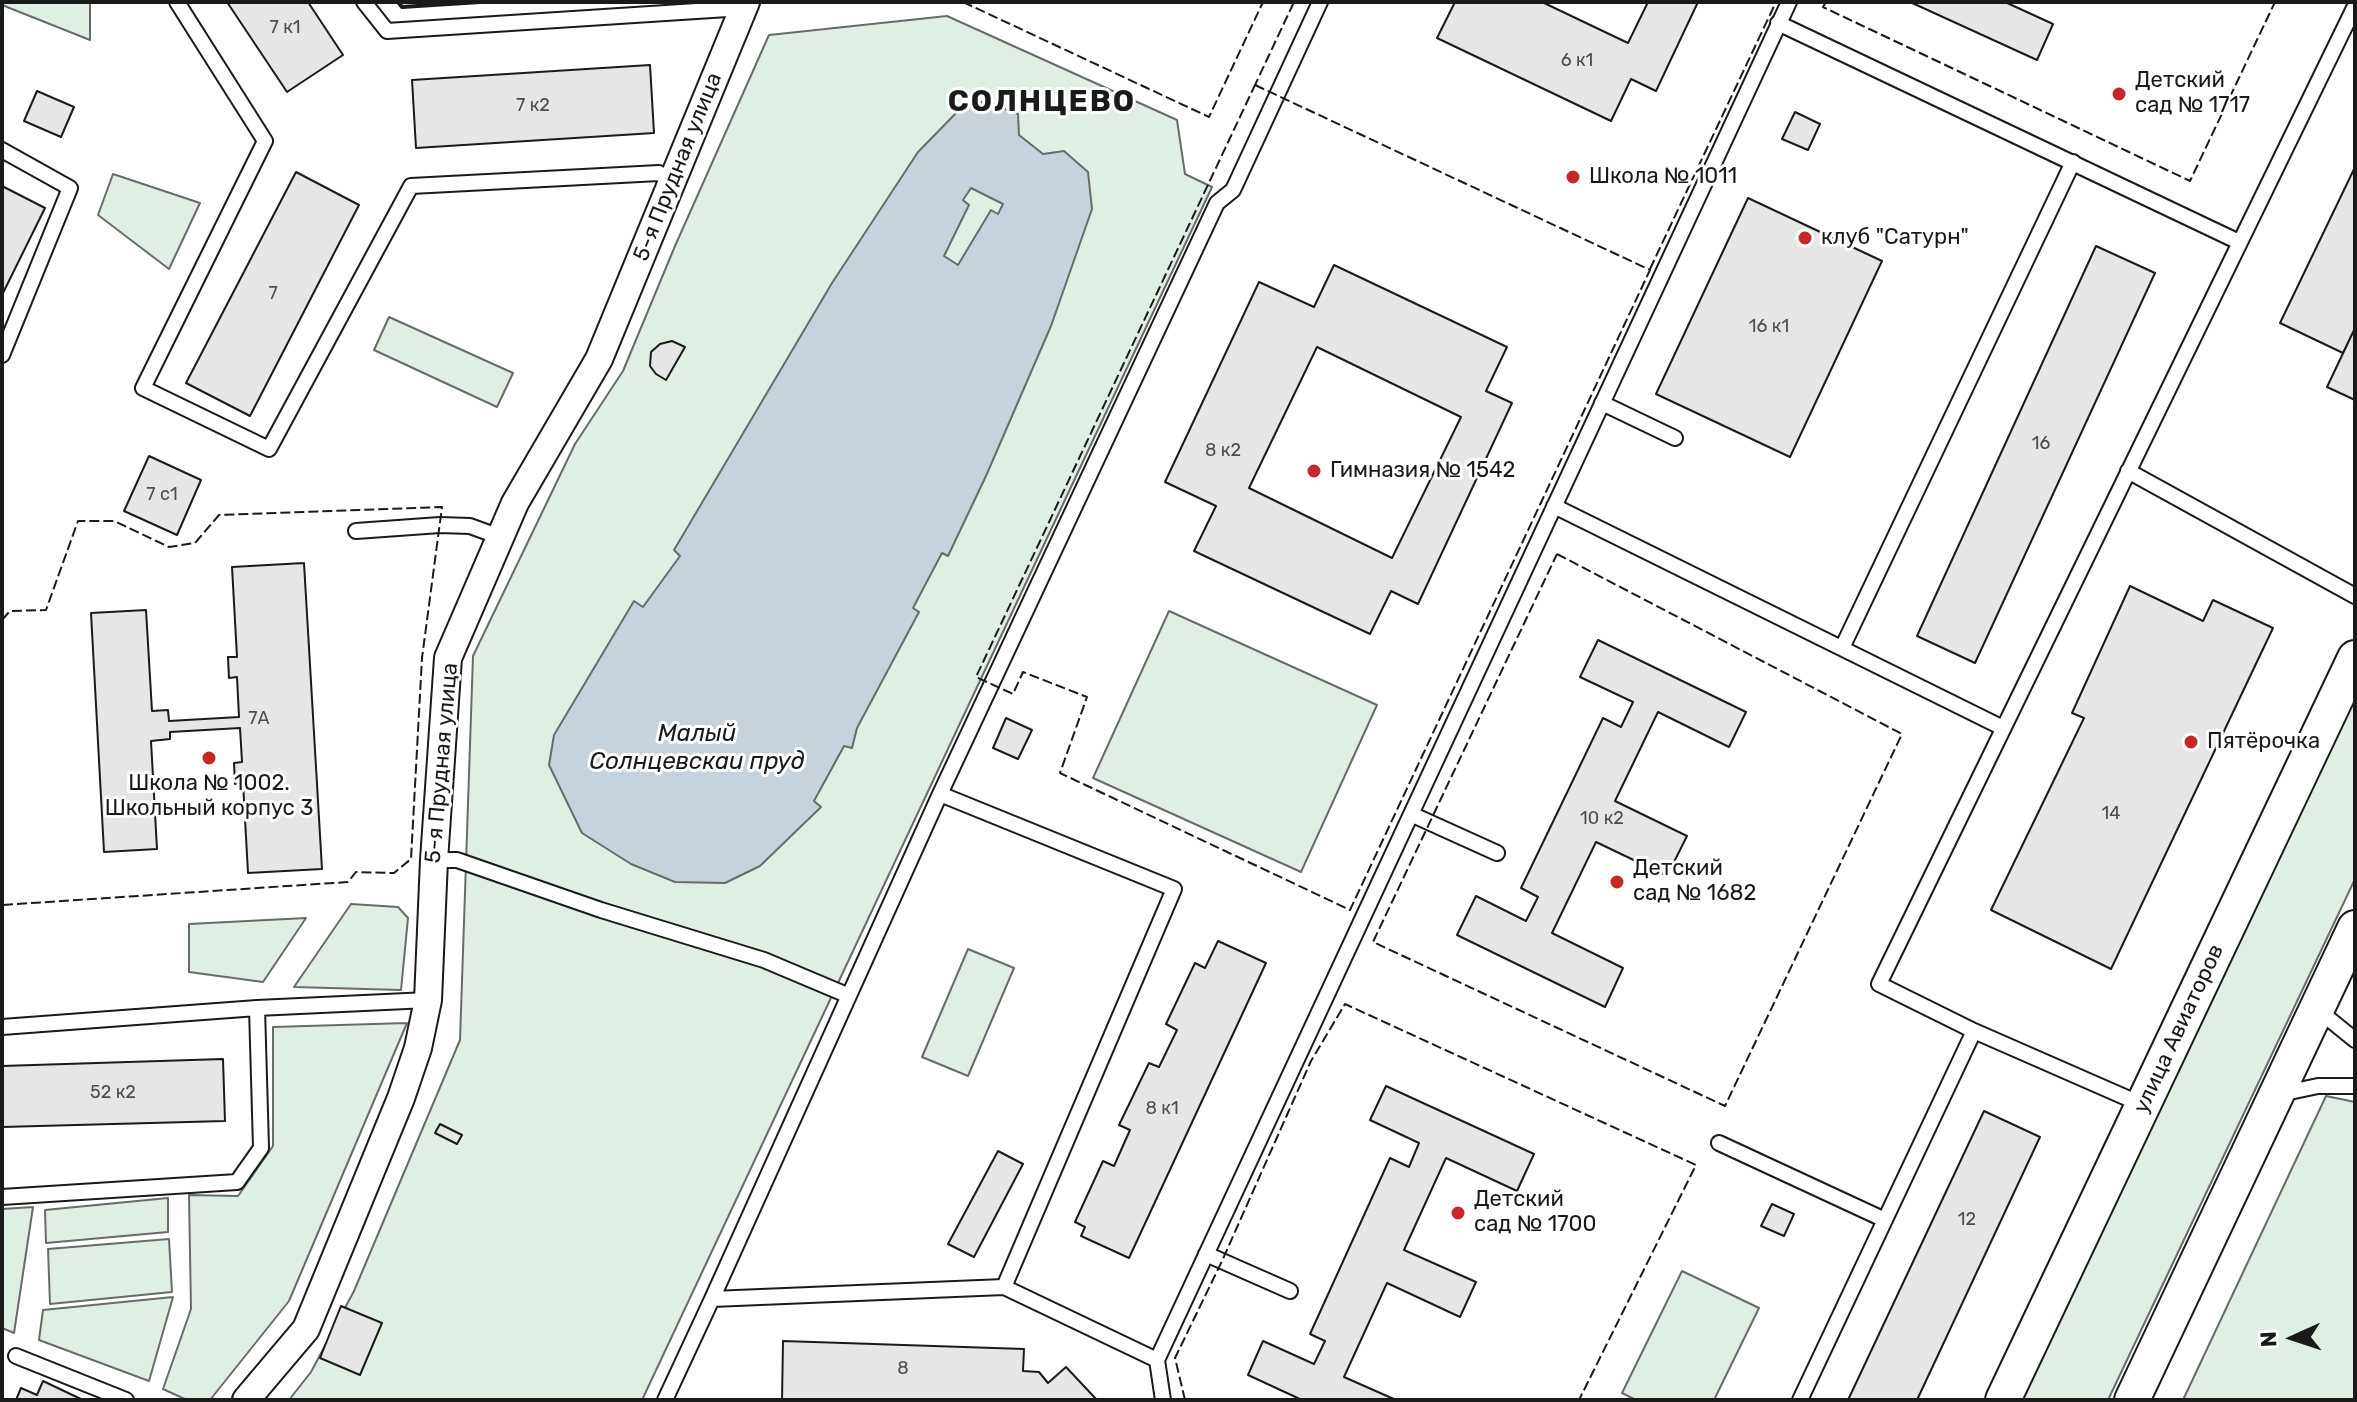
<!DOCTYPE html>
<meta charset="utf-8">
<style>
body{margin:0}
#map{position:relative;width:2357px;height:1402px;overflow:hidden;background:#fff;font-family:Rubik,sans-serif}
canvas{display:block}
.frame{position:absolute;inset:0;border:4px solid #1a1a1a;pointer-events:none}
.north{position:absolute;left:2253px;top:1298px;width:80px;height:80px;-webkit-text-stroke:6px #fff;paint-order:stroke;rotate:267deg;font-size:22px;font-weight:700;line-height:32px;text-align:center;color:#1a1a1a}
.north::after{content:'';display:block;margin:auto;width:28px;height:36px;background:#1a1a1a;clip-path:polygon(50% 0,100% 100%,50% 72%,0 100%)}
</style>
<div id="map">
<canvas width="2357" height="1402"></canvas>
<div class="frame"></div>
<div class="north">N</div>
</div>
<script>
const g = document.querySelector('canvas').getContext('2d');
g.lineJoin = 'round';
function paint(path, color) {
  g.fillStyle = color;
  g.fill(path, 'evenodd');
}
function shape(rows) {
  const path = new Path2D();
  for (const r of rows) {
    path.moveTo(r[0], r[1]);
    for (let i = 2; i < r.length; i += 2) path.lineTo(r[i], r[i + 1]);
  }
  return path;
}
function stroke(path, color, width, dash) {
  g.strokeStyle = color;
  g.lineWidth = width;
  g.lineCap = dash ? 'butt' : 'round';
  g.setLineDash(dash || []);
  g.stroke(path);
}
function drawText(font, color, halo, rows, align = 'center') {
  g.font = font + ' Rubik,sans-serif';
  g.lineWidth = 6;
  g.setLineDash([]);
  g.textBaseline = 'middle';
  g.strokeStyle = halo;
  g.fillStyle = color;
  for (const [text, x, y, turn = 0] of rows) {
    g.save();
    g.translate(x, y);
    g.rotate((+turn || 0) * Math.PI / 180);
    g.textAlign = isNaN(turn) ? turn : align;
    if (halo) g.strokeText(text, 0, 0);
    g.fillText(text, 0, 0);
    g.restore();
  }
}
const green = shape([
 [2,2,90,2,90,40,2,5,2,2],
 [947,16,1177,120,1185,174,1212,187,642,1400,289,1400,311,1372,354,1291,460,1040,473,656,575,444,623,371,675,246,769,35,947,16],
 [113,174,200,203,169,269,98,215,113,174],
 [389,317,513,373,497,407,374,350,389,317],
 [1169,611,1377,705,1301,872,1093,778,1169,611],
 [2355,693,2355,879,2108,1400,2020,1400,2355,693],
 [351,904,398,907,408,918,401,990,294,987,351,904],
 [306,918,263,982,189,972,189,924,306,918],
 [968,949,1014,968,968,1076,922,1057,968,949],
 [407,1023,289,1301,210,1400,187,1400,163,1389,191,1309,189,1195,238,1196,273,1146,273,1027,407,1023],
 [2326,1096,2355,1102,2355,1400,2183,1400,2326,1096],
 [168,1198,168,1232,46,1243,45,1210,168,1198],
 [33,1207,14,1333,2,1328,2,1209,33,1207],
 [169,1239,172,1292,50,1304,48,1249,169,1239],
 [1682,1271,1759,1308,1714,1400,1636,1400,1622,1393,1682,1271],
 [173,1297,149,1381,39,1340,43,1310,173,1297]
]);
const water = shape([
 [984,101,1018,114,1019,135,1043,154,1064,151,1088,172,1092,209,1051,326,986,476,948,556,942,553,913,608,919,612,857,728,852,748,844,746,814,801,821,807,760,866,725,883,675,882,631,864,582,833,549,765,554,735,634,601,643,607,680,556,674,550,832,283,918,152,960,109,984,101],
 [971,188,1003,204,998,214,991,210,958,265,944,256,969,205,963,200,971,188]
]);
const building = shape([
 [227,2,308,2,343,55,287,92,227,2],
 [1455,2,1542,2,1628,43,1648,2,1698,2,1656,91,1631,79,1611,121,1437,38,1455,2],
 [1910,2,2005,2,2053,24,2037,60,1910,2],
 [650,65,654,133,416,148,412,80,650,65],
 [37,91,74,107,61,137,24,121,37,91],
 [1795,112,1820,124,1808,150,1782,139,1795,112],
 [2355,167,2355,328,2343,353,2280,323,2355,167],
 [296,172,359,205,250,416,186,383,296,172],
 [2,186,45,208,2,295,2,186],
 [1748,198,1882,261,1790,457,1656,394,1748,198],
 [2096,246,2155,273,1975,663,1917,636,2096,246],
 [1334,265,1507,347,1486,391,1512,403,1418,604,1391,591,1370,634,1194,551,1216,506,1165,482,1259,282,1314,307,1334,265],
 [1317,347,1461,417,1392,558,1249,488,1317,347],
 [2355,328,2355,400,2327,387,2355,328],
 [672,341,685,347,666,380,656,374,650,366,651,352,660,344,672,341],
 [149,456,201,480,177,535,124,511,149,456],
 [304,563,322,869,248,873,243,783,235,784,234,763,242,762,240,728,170,732,170,739,151,741,157,849,104,852,91,613,146,610,152,711,168,710,169,721,239,717,237,677,229,678,228,657,237,657,232,567,304,563],
 [2130,586,2203,621,2213,600,2273,628,2111,969,1991,910,2084,718,2072,713,2130,586],
 [1598,640,1746,712,1729,747,1658,712,1615,801,1687,836,1667,876,1596,842,1552,933,1623,968,1605,1007,1457,935,1476,896,1526,921,1538,897,1521,888,1603,718,1621,727,1633,702,1580,677,1598,640],
 [1006,718,1032,730,1018,759,993,748,1006,718],
 [1218,941,1266,963,1129,1258,1081,1236,1085,1227,1075,1222,1103,1161,1114,1166,1130,1130,1119,1125,1149,1063,1159,1067,1177,1030,1166,1024,1195,963,1205,968,1218,941],
 [223,1059,225,1121,2,1127,2,1066,223,1059],
 [1386,1086,1534,1154,1517,1191,1446,1158,1404,1250,1476,1282,1460,1317,1387,1283,1344,1377,1396,1400,1302,1400,1248,1375,1263,1341,1314,1364,1325,1341,1310,1334,1390,1158,1409,1167,1419,1143,1370,1120,1386,1086],
 [1984,1111,2040,1137,1917,1400,1848,1400,1984,1111],
 [440,1124,462,1135,457,1144,435,1133,440,1124],
 [998,1151,1023,1164,974,1257,948,1244,998,1151],
 [1772,1204,1794,1214,1784,1236,1761,1226,1772,1204],
 [341,1306,382,1323,360,1375,320,1358,341,1306],
 [783,1341,1024,1349,1023,1371,1039,1372,1048,1383,1066,1367,1097,1400,782,1400,783,1341],
 [43,1381,83,1400,16,1400,21,1388,37,1395,43,1381]
]);
const service = shape([
 [177,2,265,141,143,388,269,449,411,186,659,173,671,182],
 [364,2,387,31,743,8],
 [1778,23,2239,242],
 [2,150,70,188,2,355],
 [1602,403,1675,438],
 [2128,471,2355,596],
 [1554,506,2003,728],
 [356,531,440,525,470,526,500,537],
 [1842,648,2073,162],
 [940,794,712,1299,1004,1287],
 [1413,815,1497,853],
 [434,860,457,860,601,910,764,960,847,995],
 [2318,1010,2355,1040],
 [2,1027,257,1008,428,1000],
 [2280,1094,2318,1086,2355,1086],
 [2143,1105,1974,1031,1879,984,2355,6],
 [1719,1143,1885,1220],
 [2,1197,237,1182,261,1148,257,1008],
 [1206,1254,1290,1291],
 [16,1356,126,1400],
 [1157,1360,1004,1287,1174,889,940,794,1217,203,1233,190,1320,2],
 [665,1400,712,1299],
 [1163,1400,1157,1360,1789,2],
 [1800,1400,1974,1031]
]);
const minor = shape([
 [246,1400,306,1329,401,1098,418,1048,428,1000,434,860,448,658,515,503,599,359,746,2]
]);
const tertiary = shape([
 [2003,1400,2355,658],
 [2132,1400,2355,928]
]);
const fence = shape([
 [963,2,1209,117,1263,2],
 [1826,2,1823,7,2190,181,2275,2],
 [1255,85,1650,270,1350,910,1060,773,1087,697,1023,672,1013,694,976,677,1255,85],
 [1258,86,1255,85,1294,2],
 [1650,269,1776,2],
 [1557,554,1902,734,1725,1106,1373,942,1557,554],
 [2,620,10,611,46,610,78,521,114,521,169,547,195,543,219,515,442,507,422,658,411,859,394,873,356,872,348,882,2,905],
 [1185,1400,1175,1358,1222,1261,1311,1061,1345,1004,1696,1165,1579,1400]
]);
const wall = shape([
 [398,2,402,7,480,2]
]);
const markers = [
 [2119,94,8,"#c62828"],
 [1573,177,8,"#c62828"],
 [1805,238,8,"#c62828"],
 [1314,471,8,"#c62828"],
 [2191,742,8,"#c62828"],
 [209,758,8,"#c62828"],
 [1617,882,8,"#c62828"],
 [1458,1213,8,"#c62828"]
];
const numberNames = [
 ["7 к1",285,28],
 ["6 к1",1577,61],
 ["7 к2",533,106],
 ["7",273,294],
 ["16 к1",1769,327],
 ["16",2041,444],
 ["8 к2",1223,451],
 ["7 с1",162,495],
 ["7А",259,719],
 ["14",2111,814],
 ["10 к2",1602,819],
 ["52 к2",113,1093],
 ["8 к1",1162,1109],
 ["12",1967,1220],
 ["8",903,1369]
];
const poiNames = [
 ["Детский",2135,81],
 ["сад № 1717",2135,106],
 ["Школа № 1011",1589,177],
 ["клуб \"Сатурн\"",1821,238],
 ["Гимназия № 1542",1330,471],
 ["Пятёрочка",2207,742],
 ["Школа № 1002.",209,784,"center"],
 ["Школьный корпус 3",209,809,"center"],
 ["Детский",1633,869],
 ["сад № 1682",1633,894],
 ["Детский",1474,1200],
 ["сад № 1700",1474,1225]
];
const streetNames = [
 ["5-я Прудная улица",678,167,-68],
 ["5-я Прудная улица",442,763,-85],
 ["улица Авиаторов",2179,1029,-65]
];
const waterNames = [
 ["Малый",697,734],
 ["Солнцевскаи пруд",697,762]
];
const districtNames = [
 ["СОЛНЦЕВО",1042,102]
];
paint(green, '#e0efe3');
stroke(green, '#6a6a6a', 2);
paint(water, '#c6d2dc');
stroke(water, '#6a6a6a', 2);
paint(building, '#e6e6e6');
stroke(building, '#1a1a1a', 2);
stroke(service, '#1a1a1a', 18);
stroke(minor, '#1a1a1a', 30);
stroke(tertiary, '#1a1a1a', 38);
stroke(service, '#fff', 14);
stroke(minor, '#fff', 26);
stroke(tertiary, '#fff', 34);
stroke(fence, '#1a1a1a', 2, [10, 4]);
stroke(wall, '#1a1a1a', 4);
for (const [x, y, r, color] of markers) {
  const dot = new Path2D();
  dot.arc(x, y, r, 0, 2 * Math.PI);
  g.fillStyle = color;
  g.fill(dot);
  stroke(dot, '#fff', 3);
}
drawText('18px', '#4d4d4d', null, numberNames);
drawText('22px', '#1a1a1a', '#fff', poiNames, 'left');
drawText('22px', '#1a1a1a', '#fff', streetNames);
drawText('italic 24px', '#1a1a1a', '#fff', waterNames);
g.letterSpacing = '2px';
drawText('bold 30px', '#1a1a1a', '#fff', districtNames);
g.letterSpacing = '0px';
</script>
